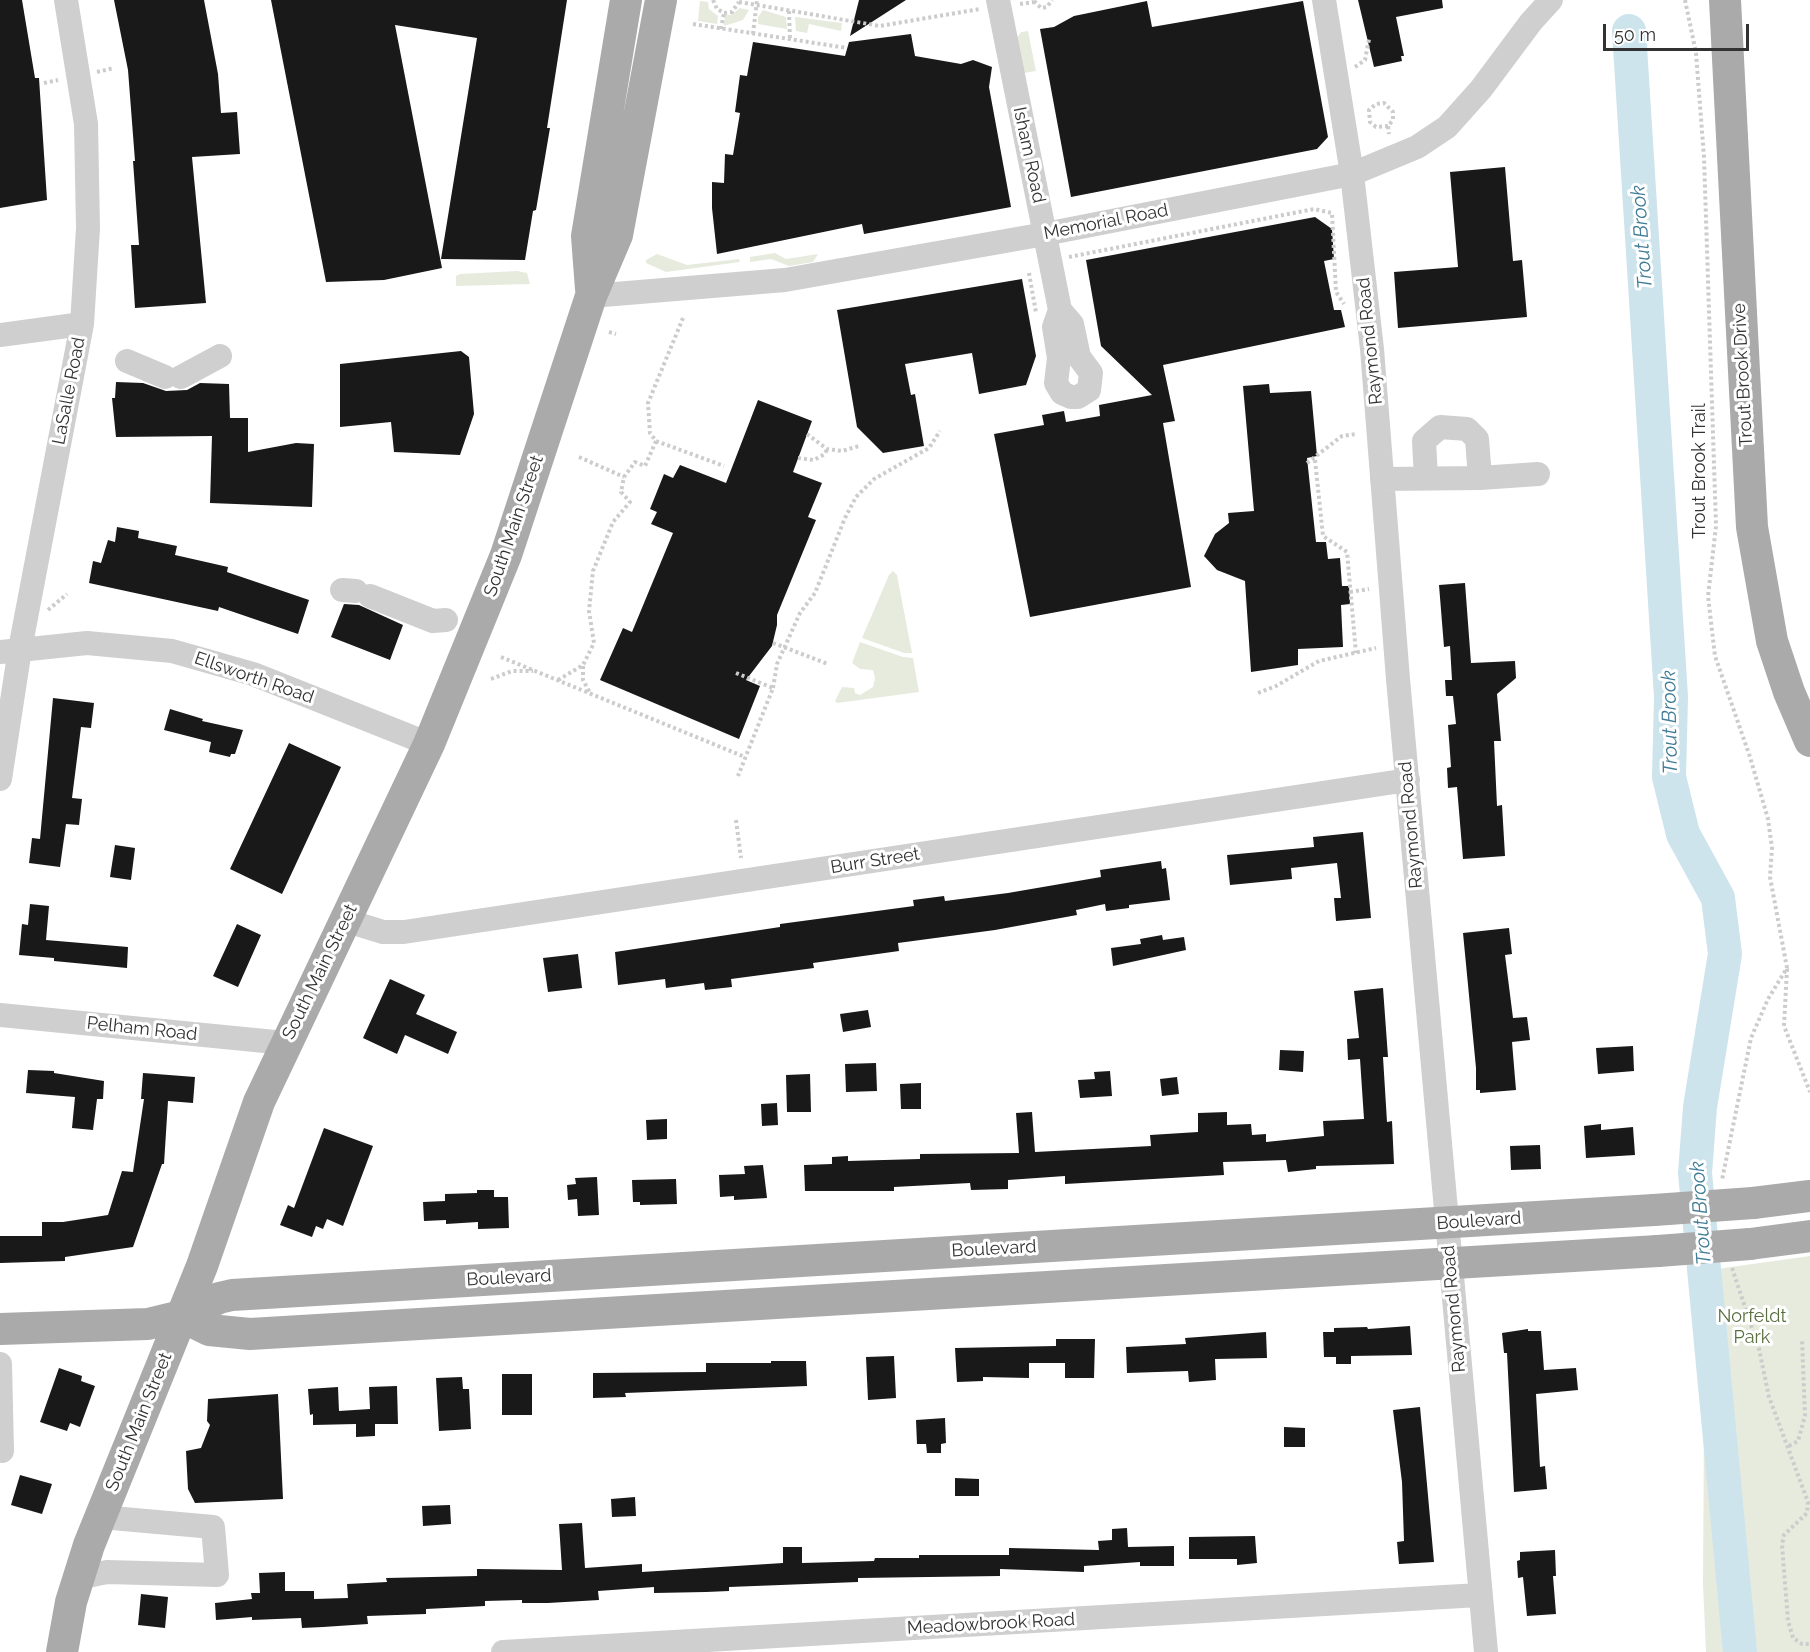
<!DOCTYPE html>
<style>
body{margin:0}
#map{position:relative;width:1810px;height:1652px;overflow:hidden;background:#fff;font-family:Raleway,sans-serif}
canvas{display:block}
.scale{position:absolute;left:1603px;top:24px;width:146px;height:27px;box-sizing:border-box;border:3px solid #323232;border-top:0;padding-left:8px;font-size:18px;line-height:21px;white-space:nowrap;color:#323232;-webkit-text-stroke:4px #fff;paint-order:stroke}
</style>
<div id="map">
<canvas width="1810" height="1652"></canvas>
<div class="scale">50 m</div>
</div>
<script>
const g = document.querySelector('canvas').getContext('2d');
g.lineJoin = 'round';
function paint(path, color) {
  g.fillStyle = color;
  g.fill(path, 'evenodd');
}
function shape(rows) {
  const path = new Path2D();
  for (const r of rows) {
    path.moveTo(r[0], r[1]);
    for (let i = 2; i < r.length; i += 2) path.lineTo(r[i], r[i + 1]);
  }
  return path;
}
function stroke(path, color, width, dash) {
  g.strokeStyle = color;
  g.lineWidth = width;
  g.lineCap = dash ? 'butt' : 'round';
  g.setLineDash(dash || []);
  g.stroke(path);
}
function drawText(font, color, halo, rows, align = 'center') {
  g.font = font + ' Raleway,sans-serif';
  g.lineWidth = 6;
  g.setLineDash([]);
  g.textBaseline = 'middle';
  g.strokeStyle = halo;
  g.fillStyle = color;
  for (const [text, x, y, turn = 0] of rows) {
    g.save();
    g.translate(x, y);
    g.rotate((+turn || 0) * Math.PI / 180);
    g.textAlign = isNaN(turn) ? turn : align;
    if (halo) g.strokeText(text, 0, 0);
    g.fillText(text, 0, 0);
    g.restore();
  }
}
const green = shape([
 [700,1,708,2,709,9,718,16,717,24,698,21],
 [740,8,749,10,743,20,724,26,725,15,731,15],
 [763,10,786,17,787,29,758,24,758,17],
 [795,17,842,23,841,31,809,24,807,33,796,31],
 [1028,31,1036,71,1024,73,1017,38,1021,32],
 [775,253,786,259,818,254,813,262,789,266,771,259,750,262,750,257],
 [657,254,687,265,739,259,740,262,666,272,646,263,646,260],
 [517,271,527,273,530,284,456,286,456,276,460,274],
 [893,571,897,575,912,653,904,653,862,638,889,575],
 [860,642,903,657,913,658,919,692,837,703,835,701,842,687,854,688,855,693,860,695,873,687,875,678,873,670,860,669,852,663],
 [1810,1256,1810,1652,1706,1652,1703,1584,1704,1420,1688,1273]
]);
const river = shape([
 [1629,31,1671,697,1669,777,1683,834,1718,898,1725,954,1700,1107,1695,1173,1740,1652]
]);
const building = shape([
 [0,0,22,0,35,78,39,78,47,200,0,208],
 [114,0,204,0,218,74,221,113,237,112,240,154,192,157,206,303,135,308,131,245,139,245,133,161,135,161,128,70],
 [271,0,567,0,547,128,550,128,536,210,533,211,525,260,441,259,477,38,395,25,442,268,384,280,326,282],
 [859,0,906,0,850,36],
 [1358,0,1442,0,1443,8,1396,17,1404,56,1401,56,1402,61,1374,67],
 [1147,1,1152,27,1303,1,1328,137,1317,149,1071,197,1040,29,1054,27,1074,16],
 [911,34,915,56,961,64,973,60,992,67,989,87,1011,207,864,234,862,224,717,254,712,208,712,182,724,183,725,154,733,155,740,113,735,112,740,75,747,76,753,42,845,56,849,42],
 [1505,167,1513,261,1522,260,1527,317,1398,328,1394,272,1458,267,1450,172],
 [1315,217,1332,229,1334,259,1324,261,1334,310,1341,310,1345,327,1163,365,1175,421,1163,423,1191,587,1030,617,994,434,1044,425,1042,415,1064,411,1066,422,1100,416,1099,405,1152,395,1101,346,1086,260],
 [1022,279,1036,356,1026,385,979,394,972,353,905,364,911,395,915,394,924,446,883,453,857,427,837,310],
 [461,351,469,357,474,414,460,455,394,452,391,422,340,427,340,364],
 [116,382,143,383,166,391,187,390,200,383,229,384,230,418,248,418,248,452,296,443,314,444,312,507,210,503,212,436,116,437,112,398,115,398],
 [1269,384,1270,393,1311,391,1317,456,1307,458,1316,542,1326,542,1328,559,1340,558,1342,586,1349,586,1350,604,1341,605,1343,647,1298,649,1298,665,1251,672,1245,581,1217,570,1204,556,1215,534,1229,523,1228,513,1254,511,1243,386],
 [758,400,812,421,793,472,822,483,808,517,816,520,777,615,777,625,772,646,746,680,760,686,739,739,600,680,623,628,632,632,673,533,651,524,657,512,650,509,664,474,673,478,680,465,726,483],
 [117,527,139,531,138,538,177,546,175,555,228,567,227,572,309,600,298,634,219,607,218,611,89,583,93,561,101,563,108,540,115,542],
 [1465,583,1471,663,1515,661,1516,678,1497,694,1501,741,1494,741,1497,806,1502,805,1505,856,1463,859,1457,787,1448,788,1447,768,1451,767,1448,725,1456,724,1453,696,1446,696,1445,680,1452,680,1450,646,1444,647,1439,585],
 [344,604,359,605,403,625,390,660,331,637],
 [53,698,94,703,91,728,81,727,72,798,82,799,79,825,66,824,60,867,29,863,32,838,40,839],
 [170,709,203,719,202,721,243,730,235,754,231,754,230,757,209,752,211,742,164,730],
 [289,743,341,767,282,894,230,869],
 [1363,832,1371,918,1336,921,1334,898,1341,898,1337,863,1291,868,1292,879,1230,885,1227,855,1314,847,1313,837],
 [115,845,135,848,131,880,110,877],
 [1161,861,1162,869,1166,868,1170,900,1129,905,1129,908,1106,911,1105,904,1076,910,1077,915,995,930,898,943,899,951,813,963,814,968,731,979,732,987,705,990,704,983,666,988,665,979,618,985,615,952,780,927,780,924,914,906,913,900,944,896,945,901,1008,893,1101,877,1100,870],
 [30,904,49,906,46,940,128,947,127,968,54,961,54,958,19,955,22,924,28,925],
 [237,924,261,935,238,987,213,976],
 [1509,928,1512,954,1505,955,1513,1018,1527,1017,1530,1040,1512,1042,1516,1090,1480,1093,1480,1090,1476,1090,1476,1068,1463,933],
 [1162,935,1163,940,1184,937,1186,950,1113,966,1111,948,1141,944,1140,939],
 [578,954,582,988,548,992,543,958],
 [390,979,425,995,416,1014,457,1032,448,1054,405,1035,397,1054,363,1038],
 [1383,988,1388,1057,1383,1057,1387,1122,1392,1121,1394,1164,1316,1166,1316,1169,1288,1172,1286,1160,1223,1162,1224,1175,1065,1184,1065,1176,1008,1180,1008,1189,971,1190,970,1183,894,1187,894,1191,805,1191,804,1165,832,1164,832,1157,848,1156,848,1161,920,1159,920,1154,1019,1153,1016,1113,1032,1112,1035,1152,1151,1146,1150,1135,1198,1132,1198,1113,1227,1112,1227,1125,1251,1124,1252,1135,1266,1134,1266,1142,1324,1136,1323,1121,1364,1119,1360,1059,1348,1060,1347,1039,1359,1038,1354,991],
 [868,1010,871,1027,843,1032,840,1014],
 [1633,1046,1634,1071,1598,1074,1596,1048],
 [1280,1050,1304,1051,1303,1072,1279,1070],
 [876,1063,877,1091,846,1092,845,1064],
 [28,1070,54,1071,54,1073,104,1081,103,1099,97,1099,93,1130,72,1128,75,1097,26,1093],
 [1110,1071,1112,1096,1080,1098,1078,1080,1095,1079,1094,1072],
 [143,1073,195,1077,193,1103,168,1101,164,1164,162,1164,133,1247,65,1257,65,1261,0,1263,0,1236,42,1236,42,1222,63,1222,108,1215,122,1171,133,1172,144,1099,141,1099],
 [810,1074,811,1112,787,1112,786,1075],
 [1177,1077,1179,1094,1162,1096,1160,1079],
 [921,1083,921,1109,901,1109,900,1084],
 [777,1103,778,1125,762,1126,761,1104],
 [667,1119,667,1139,647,1140,646,1120],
 [1601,1124,1601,1130,1633,1127,1635,1155,1586,1158,1584,1126],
 [324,1128,373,1146,343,1226,327,1219,323,1229,316,1226,312,1237,280,1225,288,1205,294,1208],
 [1540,1145,1541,1169,1511,1170,1510,1146],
 [763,1165,767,1198,734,1200,734,1196,720,1197,719,1175,745,1174,744,1166],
 [597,1177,599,1215,578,1216,577,1199,568,1200,567,1185,576,1184,575,1178],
 [676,1179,677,1204,640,1205,640,1202,633,1202,632,1180],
 [477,1190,494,1190,494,1197,508,1197,509,1228,478,1229,478,1222,446,1224,446,1220,424,1221,423,1202,445,1201,445,1194,477,1193],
 [1410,1326,1412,1355,1351,1356,1351,1364,1336,1364,1336,1357,1324,1357,1323,1332,1334,1332,1334,1328,1367,1327,1368,1329],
 [1528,1329,1528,1331,1541,1331,1544,1370,1576,1368,1578,1390,1536,1394,1540,1467,1545,1466,1547,1489,1514,1492,1507,1353,1504,1353,1502,1333],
 [1266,1332,1267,1358,1215,1359,1216,1380,1189,1382,1188,1371,1127,1373,1126,1347,1186,1344,1185,1338],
 [1056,1339,1095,1339,1094,1378,1065,1378,1065,1363,1029,1363,1029,1378,983,1377,983,1381,957,1382,955,1348,1056,1346],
 [894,1356,896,1398,868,1400,866,1357],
 [771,1361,806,1361,807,1386,625,1393,626,1397,593,1398,593,1373,706,1372,706,1363,771,1363],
 [59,1368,82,1376,81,1381,95,1386,80,1427,70,1423,67,1431,40,1422],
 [502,1374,532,1374,532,1415,502,1415],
 [462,1377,463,1389,469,1389,471,1429,439,1431,436,1378],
 [397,1386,398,1424,375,1424,375,1436,356,1437,356,1424,313,1425,313,1414,310,1415,308,1389,338,1387,339,1411,370,1409,369,1387],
 [278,1394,283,1499,195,1503,188,1489,186,1451,201,1448,210,1425,207,1421,208,1399],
 [1420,1407,1434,1562,1399,1564,1397,1542,1404,1541,1402,1482,1393,1410],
 [945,1418,946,1443,941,1444,941,1453,927,1453,926,1444,917,1444,916,1420],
 [1284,1427,1305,1428,1305,1447,1284,1447],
 [20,1475,52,1484,42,1514,11,1505],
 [955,1478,979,1479,979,1496,955,1496],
 [635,1497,636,1516,612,1517,611,1499],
 [450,1505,451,1524,423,1526,422,1506],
 [582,1523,585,1568,642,1564,642,1572,783,1563,783,1547,802,1547,802,1563,874,1561,875,1558,919,1558,919,1555,1009,1555,1009,1548,1099,1550,1098,1541,1112,1540,1112,1529,1127,1528,1128,1547,1174,1546,1174,1566,1140,1566,1140,1562,1084,1566,1084,1572,1000,1569,1000,1576,858,1578,858,1582,729,1587,729,1591,706,1592,654,1593,654,1587,598,1591,599,1600,548,1603,522,1603,522,1600,485,1601,485,1606,426,1609,426,1614,367,1616,368,1624,323,1627,302,1628,301,1618,252,1620,252,1617,216,1620,215,1603,252,1599,251,1593,260,1593,259,1573,285,1572,285,1591,314,1591,314,1599,348,1598,347,1584,387,1582,386,1578,477,1576,477,1569,562,1570,559,1524],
 [1255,1536,1257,1563,1237,1565,1237,1559,1189,1559,1189,1537],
 [1555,1550,1556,1576,1553,1576,1556,1614,1527,1616,1523,1577,1518,1578,1517,1561,1520,1560,1520,1552],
 [141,1594,168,1597,165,1628,138,1625]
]);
const path = shape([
 [713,0,717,9,724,13,732,12,739,2],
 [1685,0,1696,53,1704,157,1716,526,1708,596,1715,656,1750,757,1768,819,1772,848,1770,877,1787,968,1768,999,1751,1038,1722,1180],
 [1034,1,1041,8,1047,7,1052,0],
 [739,2,880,26,980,9],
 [1020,4,1034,2],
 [789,11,790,40],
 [693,24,847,48],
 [721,29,724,13],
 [753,34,757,0],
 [1355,67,1365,60,1369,39],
 [97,72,114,68],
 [44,83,58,80],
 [1388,126,1376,127,1370,122,1369,110,1376,104,1384,103,1393,112,1393,120,1388,126,1389,134],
 [1069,257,1314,209,1332,213,1336,292,1344,304],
 [1029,273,1036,313],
 [683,318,648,403,650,433,656,441,724,466],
 [609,332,616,334],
 [807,434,827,449,842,451,859,446],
 [579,457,624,477],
 [798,458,814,460,825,454,827,449],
 [1315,460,1323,536,1347,552,1356,653],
 [1307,463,1342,436,1356,434],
 [1350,592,1369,589],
 [48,610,67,594],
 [773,643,828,664],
 [501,657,745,757],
 [583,666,583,680,590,693],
 [736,673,773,688,738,776],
 [491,679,512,671,533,671],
 [558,680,583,665,594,643,589,611,593,571,613,522,630,502,621,492,624,477,635,462,645,466,656,441],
 [773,688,777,664,800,613,815,593,845,518,856,497,874,479,929,448,940,431],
 [1258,693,1276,686,1319,661,1376,648],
 [736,820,741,858],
 [1787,969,1784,1026,1810,1092],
 [1732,1268,1759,1349,1769,1397,1808,1502,1807,1513,1784,1535,1782,1545,1788,1621,1793,1638,1802,1644,1810,1644],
 [1789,1446,1798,1441,1805,1416,1802,1339]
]);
const minor = shape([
 [998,0,1060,310,1054,327,1059,358,1056,383,1062,393,1071,397,1078,397,1089,390,1091,373,1079,357,1072,324,1060,310],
 [1324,0,1352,174,1372,349,1398,679,1486,1652],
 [591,296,785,280,1045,234,1352,174,1417,147,1447,127,1481,89,1531,22,1551,0],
 [0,335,82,324],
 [127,361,165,377],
 [181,377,220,356],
 [1426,478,1424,441,1440,427,1467,429,1477,439,1480,478],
 [1382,479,1480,478,1538,474],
 [342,590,356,591],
 [370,596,433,621,446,620],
 [0,652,87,643,172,651,253,674,429,744],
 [0,779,20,649,82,324,88,228,86,124,66,0],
 [344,920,383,932,404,932,1408,780],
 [0,1015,285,1043],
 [0,1364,2,1451],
 [78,1578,107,1572,217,1575,213,1527,101,1517],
 [503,1652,1479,1595]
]);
const major = shape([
 [1725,0,1752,527,1772,641,1789,692,1810,741],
 [591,289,587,236,626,0],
 [1753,1203,1810,1196],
 [1750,1244,1810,1236],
 [181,1316,209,1330,250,1334,1658,1251],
 [0,1329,148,1324,181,1316,219,1298,232,1295,1654,1210],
 [62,1652,71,1602,89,1545,202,1266,259,1102,429,744,506,555,591,296,617,235,661,0]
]);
const majorBridge = shape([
 [1654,1210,1753,1203],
 [1658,1251,1750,1244]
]);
const streetNames = [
 ["Isham Road",1029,155,78],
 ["Memorial Road",1106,222,-11],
 ["Raymond Road",1370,341,-96],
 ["Trout Brook Drive",1743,375,-93],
 ["LaSalle Road",69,391,-79],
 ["Trout Brook Trail",1700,471,-90],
 ["South Main Street",514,526,-71],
 ["Ellsworth Road",254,678,19],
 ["Raymond Road",1411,825,-95],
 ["Burr Street",875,861,-9],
 ["South Main Street",320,972,-64],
 ["Pelham Road",142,1029,6],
 ["Boulevard",1479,1221,-4],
 ["Boulevard",994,1249,-3],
 ["Boulevard",509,1278,-3],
 ["Raymond Road",1454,1309,-95],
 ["South Main Street",139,1422,-68],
 ["Meadowbrook Road",991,1624,-3]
];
const parkNames = [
 ["Norfeldt",1752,1317],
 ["Park",1752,1338]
];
const waterNames = [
 ["Trout Brook",1642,237,-94],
 ["Trout Brook",1670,722,-91],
 ["Trout Brook",1701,1213,-94]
];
paint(green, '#e6ebde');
stroke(river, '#cde4ed', 34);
paint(building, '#191919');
stroke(path, '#ccc', 4, [3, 3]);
stroke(minor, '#cfcfcf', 24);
stroke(major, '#aaa', 32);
stroke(majorBridge, '#aaa', 32);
drawText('18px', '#323232', '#fff', streetNames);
drawText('18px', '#596f3e', '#fff', parkNames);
drawText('italic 20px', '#3e7b96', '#fff', waterNames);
</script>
